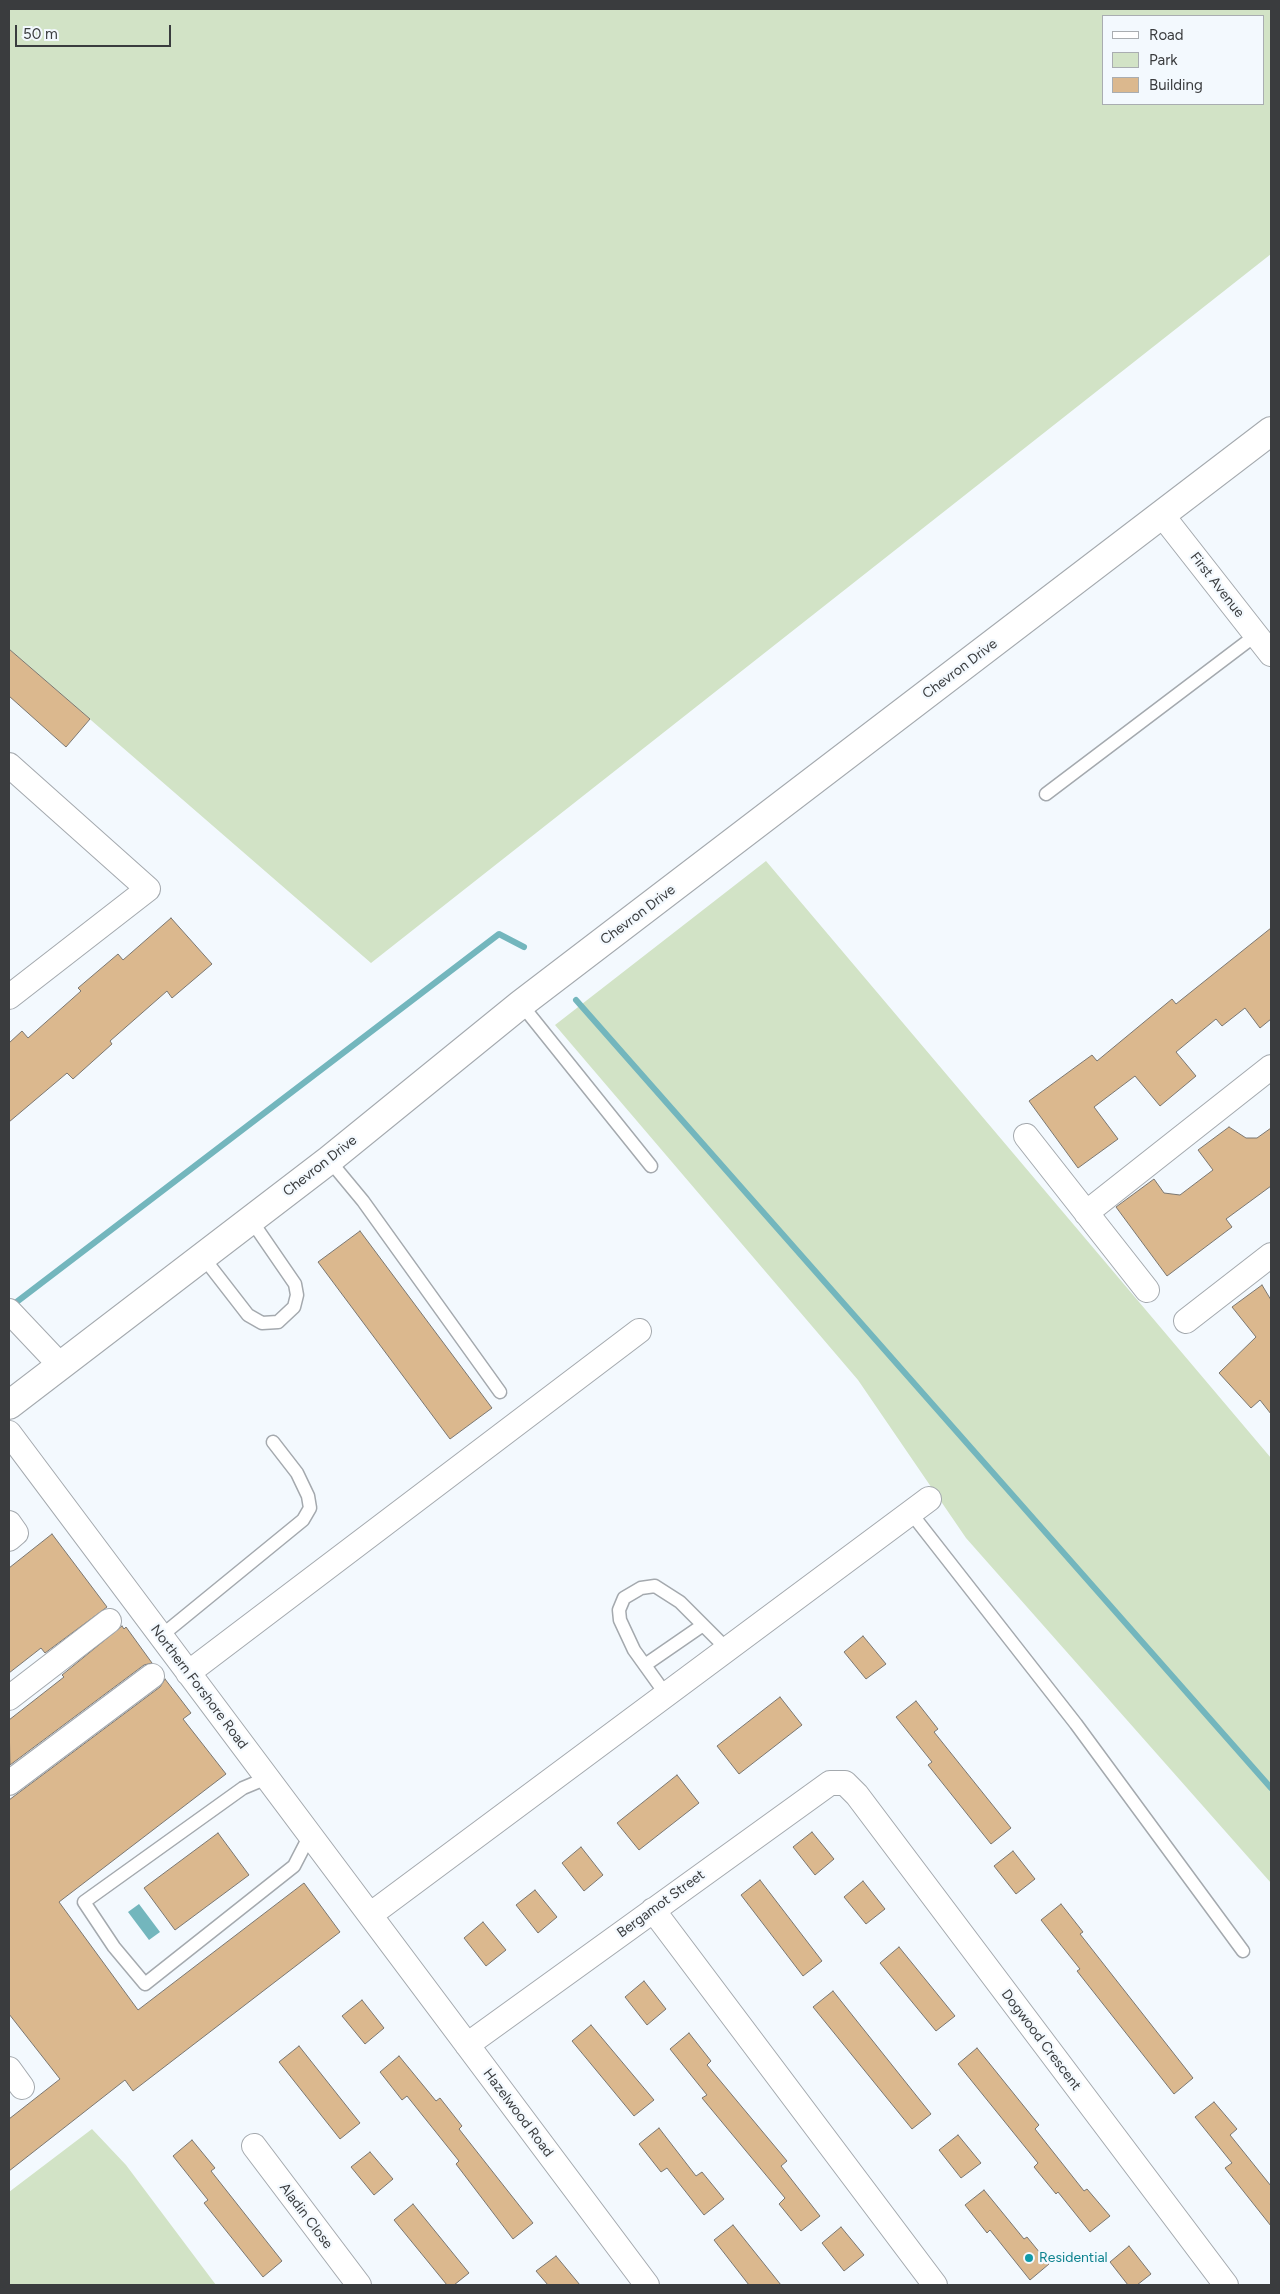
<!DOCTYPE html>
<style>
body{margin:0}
#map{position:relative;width:1280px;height:2294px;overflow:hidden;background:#f3f9fe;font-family:Figtree,sans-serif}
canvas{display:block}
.frame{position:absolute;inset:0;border:10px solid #3a3c3e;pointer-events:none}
.legend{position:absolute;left:1102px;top:15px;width:162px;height:90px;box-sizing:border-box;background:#f3f9fe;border:1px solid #a9adb1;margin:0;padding:6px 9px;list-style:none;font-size:15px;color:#3a3c3e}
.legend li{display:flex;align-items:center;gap:10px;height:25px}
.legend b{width:25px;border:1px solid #a9adb1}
.scale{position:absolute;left:15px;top:25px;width:156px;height:22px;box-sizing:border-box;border:2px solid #3a3c3e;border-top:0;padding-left:6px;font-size:15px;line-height:18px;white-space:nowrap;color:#3a3c3e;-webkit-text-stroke:4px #f3f9fe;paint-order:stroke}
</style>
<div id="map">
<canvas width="1280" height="2294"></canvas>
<div class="frame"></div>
<ul class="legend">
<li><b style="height:6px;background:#fff"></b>Road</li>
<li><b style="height:14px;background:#d2e3c6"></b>Park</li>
<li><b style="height:14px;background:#dbb88e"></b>Building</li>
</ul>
<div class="scale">50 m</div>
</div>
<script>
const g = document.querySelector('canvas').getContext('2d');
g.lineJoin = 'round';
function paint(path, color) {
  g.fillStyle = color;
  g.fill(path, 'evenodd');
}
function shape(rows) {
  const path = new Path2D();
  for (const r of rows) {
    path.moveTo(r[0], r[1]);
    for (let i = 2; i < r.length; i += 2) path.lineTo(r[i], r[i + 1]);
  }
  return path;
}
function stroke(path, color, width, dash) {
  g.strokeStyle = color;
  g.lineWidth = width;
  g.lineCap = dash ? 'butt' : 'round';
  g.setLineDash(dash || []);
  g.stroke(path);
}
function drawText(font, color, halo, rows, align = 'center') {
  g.font = font + ' Figtree,sans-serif';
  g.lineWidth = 4.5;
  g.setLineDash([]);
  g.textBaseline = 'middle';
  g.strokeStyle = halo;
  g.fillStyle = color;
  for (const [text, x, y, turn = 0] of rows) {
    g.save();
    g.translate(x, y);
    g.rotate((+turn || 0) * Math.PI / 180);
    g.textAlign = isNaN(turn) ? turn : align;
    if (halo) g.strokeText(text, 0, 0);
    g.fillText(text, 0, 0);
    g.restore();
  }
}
const green = shape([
 [9,9,1271,9,1271,254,371,963,9,649],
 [1104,16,1264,16,1264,104,1104,104],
 [766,861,1271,1458,1271,1883,966,1538,858,1380,555,1025],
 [92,2129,126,2165,216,2285,9,2285,9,2192]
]);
const water = shape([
 [139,1904,160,1932,149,1940,128,1912]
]);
const stream = shape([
 [576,1000,1271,1788],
 [10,1307,499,934,524,947]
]);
const building = shape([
 [9,649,90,719,66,747,9,696,9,649],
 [171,918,212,964,172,998,167,991,110,1041,112,1044,73,1079,67,1073,9,1122,9,1043,22,1031,28,1038,81,991,78,988,118,954,123,960,171,918],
 [1271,928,1271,1019,1260,1028,1245,1008,1222,1026,1216,1019,1176,1052,1196,1076,1160,1106,1135,1076,1094,1107,1118,1139,1078,1168,1029,1101,1092,1055,1097,1061,1172,999,1176,1004,1271,928],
 [1229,1127,1246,1138,1257,1138,1271,1128,1271,1186,1226,1219,1232,1227,1167,1276,1116,1207,1154,1179,1164,1193,1180,1195,1213,1170,1198,1150,1229,1127],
 [360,1231,492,1408,450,1439,318,1262,360,1231],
 [1262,1285,1271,1300,1271,1414,1260,1400,1251,1408,1219,1373,1256,1337,1232,1307,1262,1285],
 [52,1534,107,1607,45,1653,41,1648,9,1673,9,1568,52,1534],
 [122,1626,124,1629,126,1627,152,1663,144,1665,10,1765,9,1720,64,1677,62,1675,122,1626],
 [863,1636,886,1664,866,1679,844,1652,863,1636],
 [165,1679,191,1713,183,1719,226,1774,59,1902,138,2010,304,1883,340,1932,133,2091,125,2080,9,2171,9,2119,60,2079,9,2014,9,1800,160,1687,165,1679],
 [780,1697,802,1725,739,1774,717,1746,780,1697],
 [916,1701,938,1729,934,1732,1011,1828,991,1844,928,1765,932,1762,896,1717,916,1701],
 [677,1775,699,1803,639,1850,617,1823,677,1775],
 [812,1832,834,1859,815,1875,793,1847,812,1832],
 [218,1833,249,1875,175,1930,144,1888,218,1833],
 [581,1847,603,1875,584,1891,562,1863,581,1847],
 [1013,1851,1035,1879,1016,1894,994,1866,1013,1851],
 [760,1880,822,1961,803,1976,741,1895,760,1880],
 [863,1881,885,1909,866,1924,844,1897,863,1881],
 [535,1890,557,1917,538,1933,516,1905,535,1890],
 [1061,1904,1083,1932,1080,1934,1193,2078,1174,2094,1077,1971,1080,1969,1041,1920,1061,1904],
 [483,1922,506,1950,486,1966,464,1938,483,1922],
 [899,1947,955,2016,936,2031,880,1963,899,1947],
 [644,1981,666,2009,647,2025,625,1997,644,1981],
 [833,1991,931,2114,912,2129,813,2007,833,1991],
 [362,2000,384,2028,365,2044,342,2016,362,2000],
 [591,2025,654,2100,634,2116,572,2041,591,2025],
 [689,2033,711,2061,707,2065,787,2161,781,2166,820,2216,801,2231,779,2204,785,2198,702,2098,707,2095,670,2049,689,2033],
 [299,2046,360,2123,340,2139,279,2062,299,2046],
 [977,2048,1039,2125,1035,2129,1084,2191,1087,2189,1110,2216,1090,2232,1058,2192,1056,2194,1034,2167,1038,2163,958,2064,977,2048],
 [399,2056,436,2101,440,2098,462,2126,459,2129,533,2223,513,2239,456,2164,459,2161,407,2096,402,2100,380,2072,399,2056],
 [1214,2102,1237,2129,1230,2135,1271,2186,1271,2226,1225,2168,1232,2163,1195,2117,1214,2102],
 [659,2128,696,2176,702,2172,724,2199,704,2215,667,2168,661,2172,639,2144,659,2128],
 [958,2135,981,2163,961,2178,939,2150,958,2135],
 [192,2140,215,2168,211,2171,282,2261,263,2277,204,2203,208,2200,173,2156,192,2140],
 [370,2152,393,2179,374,2195,351,2167,370,2152],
 [984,2190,1024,2239,1027,2237,1049,2264,1030,2280,990,2230,987,2233,965,2205,984,2190],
 [413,2204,469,2273,454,2285,447,2285,394,2220,413,2204],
 [733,2225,781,2285,749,2285,714,2240,733,2225],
 [841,2227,864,2255,844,2271,822,2243,841,2227],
 [1129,2246,1151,2274,1137,2285,1128,2285,1110,2262,1129,2246],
 [556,2256,580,2285,548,2285,536,2271,556,2256]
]);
const service = shape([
 [1046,794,1256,635],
 [521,1004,651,1166],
 [329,1160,363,1201,500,1392],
 [203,1257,248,1315,262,1323,278,1322,294,1307,297,1295,295,1284,251,1220],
 [911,1513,1076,1724,1243,1951],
 [161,1636,303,1520,310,1508,308,1496,297,1473,273,1442],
 [645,1665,703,1625],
 [667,1696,634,1650,620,1620,619,1610,624,1598,641,1588,655,1586,680,1602,728,1650],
 [267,1778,243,1788,84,1902,114,1947,145,1984,294,1866,310,1835]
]);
const minor = shape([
 [1162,515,1271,654],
 [9,765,148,889,9,997],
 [1026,1136,1147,1290],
 [1086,1213,1271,1067],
 [9,1311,61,1366],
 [1186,1321,1271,1255],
 [9,1433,647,2285],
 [9,1523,16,1533,9,1539],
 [188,1673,639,1331],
 [9,1698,109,1621],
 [9,1783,152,1676],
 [653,1910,935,2285],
 [370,1915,929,1499],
 [467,2045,830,1783,845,1783,857,1795,1226,2285],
 [9,2069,22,2087],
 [254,2146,359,2285]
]);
const secondary = shape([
 [9,1405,329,1160,521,1004,1271,431]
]);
const markers = [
 [1029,2258,5,"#0f9aa8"]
];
const streetNames = [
 ["First Avenue",1217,585,52],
 ["Chevron Drive",960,669,-37],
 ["Chevron Drive",638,915,-37],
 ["Chevron Drive",320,1166,-38],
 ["Northern Forshore Road",199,1687,53],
 ["Bergamot Street",661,1904,-36],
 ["Dogwood Crescent",1041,2040,53],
 ["Hazelwood Road",518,2113,53],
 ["Aladin Close",306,2216,53]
];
const cultureNames = [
 ["Residential",1039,2258]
];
paint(green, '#d2e3c6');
paint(water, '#73b6bd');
stroke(stream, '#73b6bd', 6);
paint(building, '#dbb88e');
stroke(building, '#7b7771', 1);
stroke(service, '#a4a9ae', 15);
stroke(minor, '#a4a9ae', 26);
stroke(secondary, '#a4a9ae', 30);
stroke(service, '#fff', 12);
stroke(minor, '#fff', 24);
stroke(secondary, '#fff', 28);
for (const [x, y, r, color] of markers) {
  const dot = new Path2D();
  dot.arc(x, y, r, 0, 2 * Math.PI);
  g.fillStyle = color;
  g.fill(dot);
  stroke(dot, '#f3f9fe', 2);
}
drawText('14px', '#3a3c3e', '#f3f9fe', streetNames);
drawText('14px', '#0d838f', '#f3f9fe', cultureNames, 'left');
</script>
